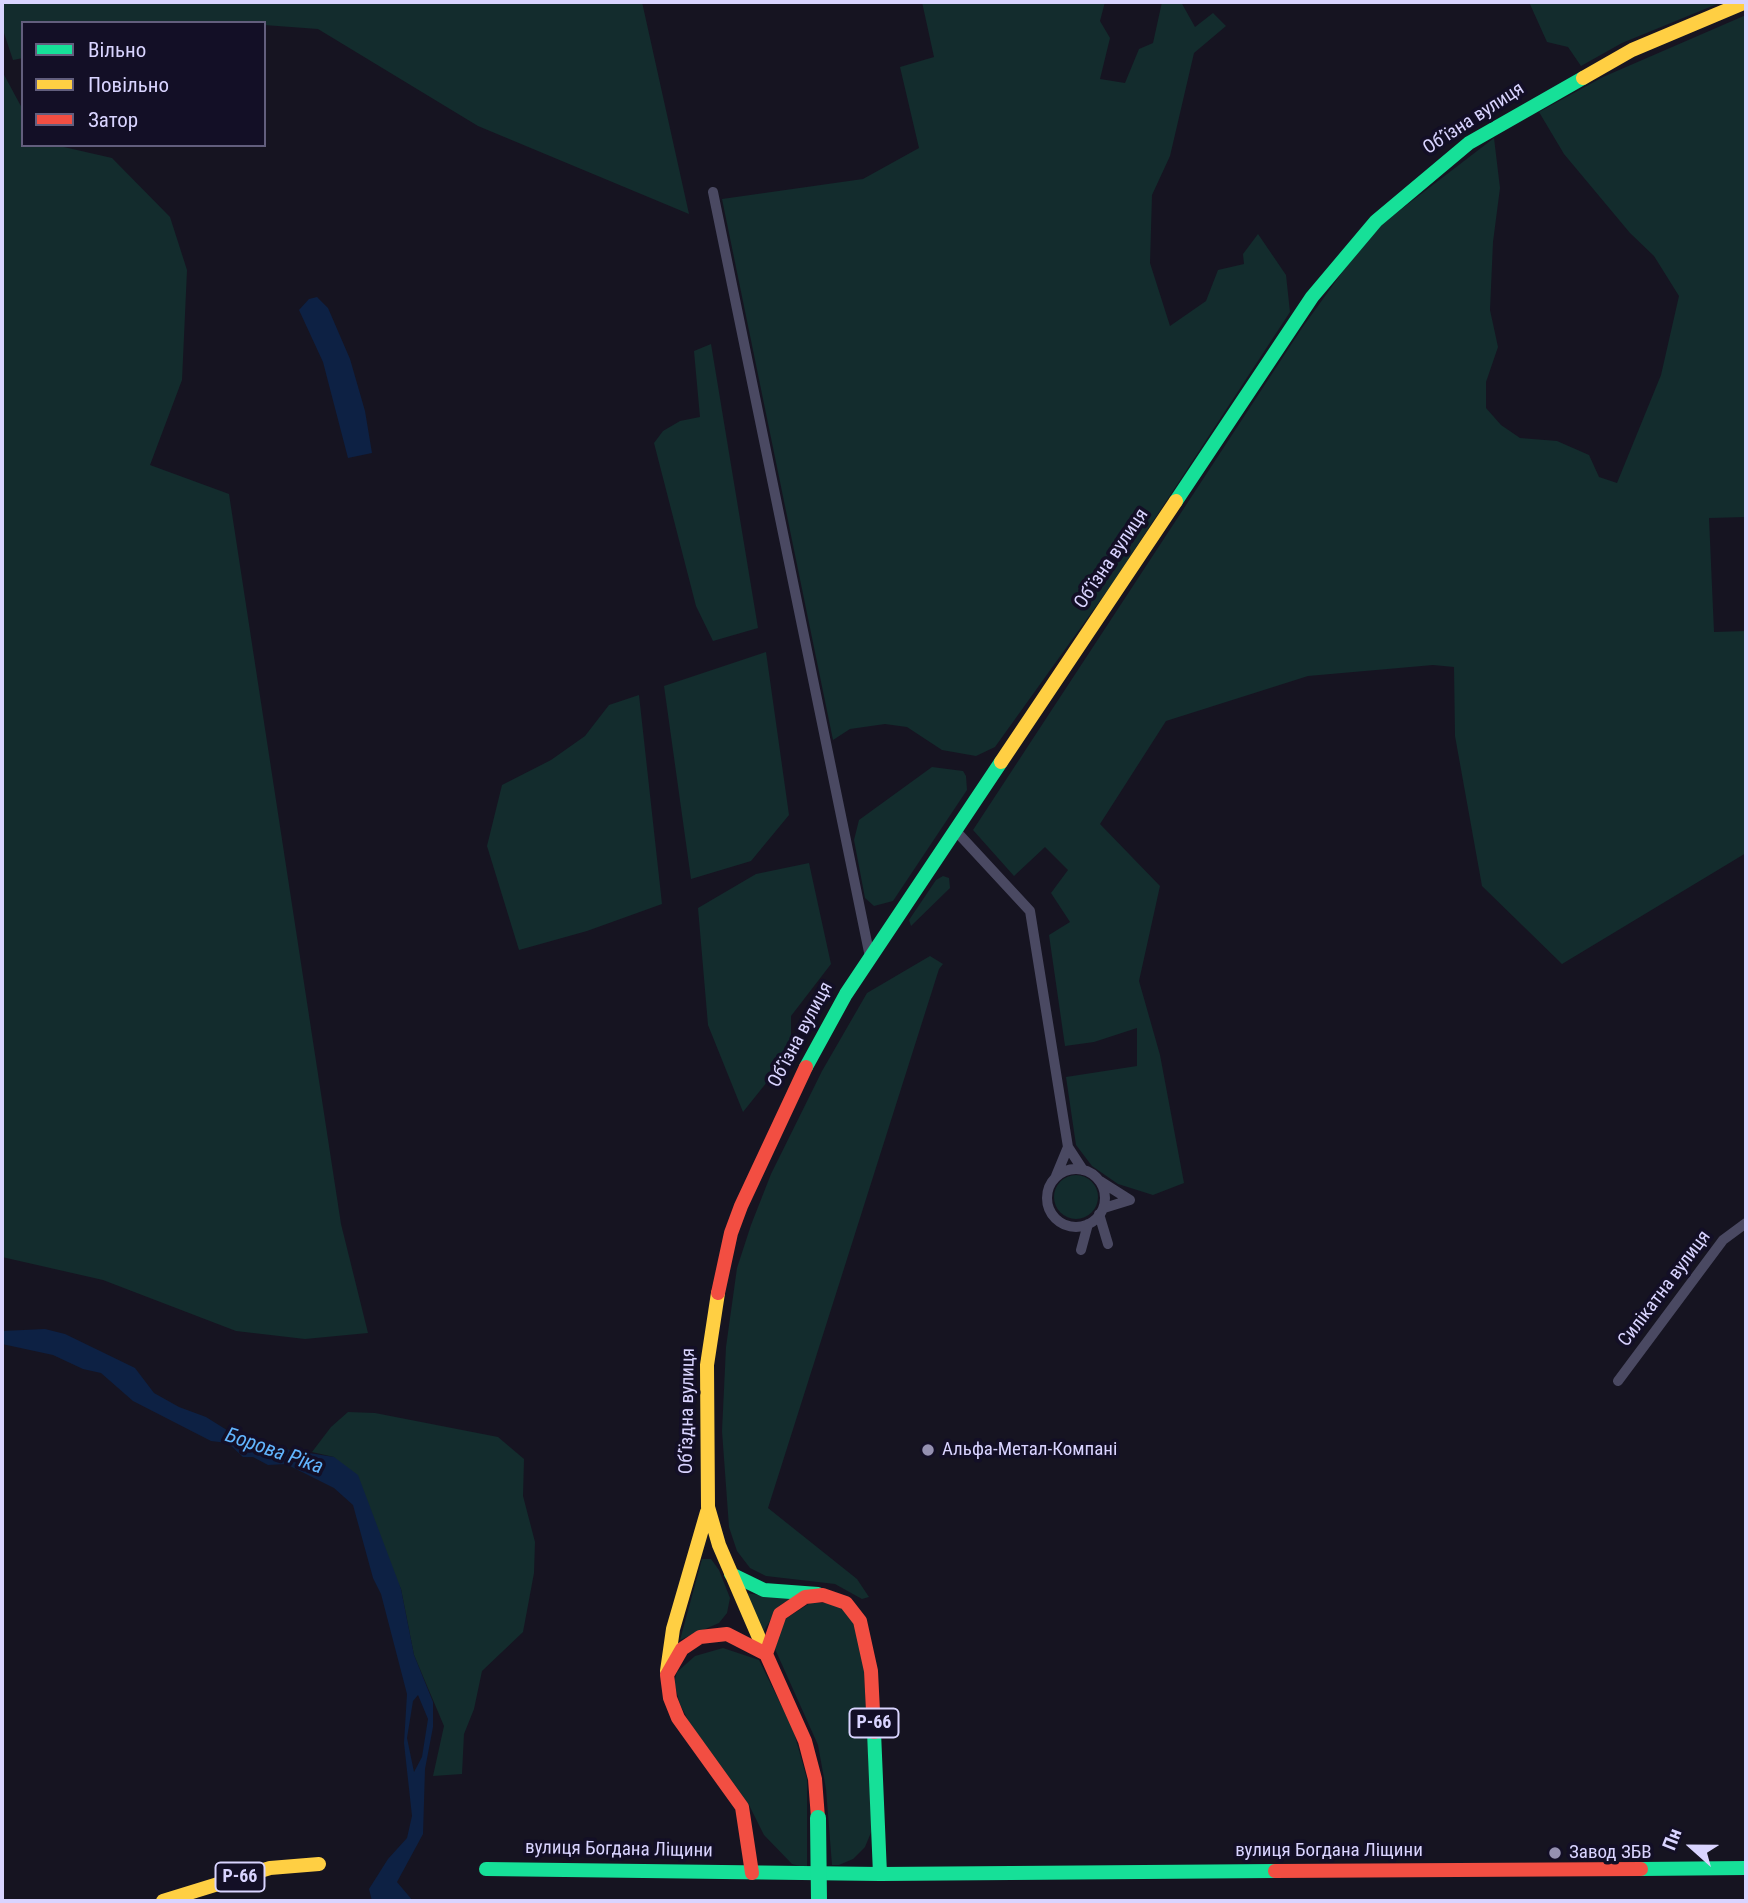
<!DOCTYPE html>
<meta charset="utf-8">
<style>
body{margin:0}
#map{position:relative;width:1748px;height:1903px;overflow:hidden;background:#161421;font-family:"Roboto Condensed",sans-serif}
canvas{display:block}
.frame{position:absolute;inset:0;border:4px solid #d9d4ff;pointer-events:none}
.legend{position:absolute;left:21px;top:21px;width:245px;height:126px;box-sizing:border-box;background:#130f26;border:2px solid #625e7d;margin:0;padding:9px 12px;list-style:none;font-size:21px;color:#d9d4ff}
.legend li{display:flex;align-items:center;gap:14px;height:35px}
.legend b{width:35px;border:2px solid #625e7d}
.north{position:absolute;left:1657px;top:1812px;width:70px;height:70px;-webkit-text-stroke:5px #130f26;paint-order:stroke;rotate:291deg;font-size:19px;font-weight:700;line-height:28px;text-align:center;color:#d9d4ff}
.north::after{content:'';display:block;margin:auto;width:24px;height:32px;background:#d9d4ff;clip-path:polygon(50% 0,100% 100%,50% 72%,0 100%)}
</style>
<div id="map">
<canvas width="1748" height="1903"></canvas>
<div class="frame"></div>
<ul class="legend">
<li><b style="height:9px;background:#16e098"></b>Вільно</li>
<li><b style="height:9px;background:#ffcf43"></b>Повільно</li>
<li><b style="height:9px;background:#f24e42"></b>Затор</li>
</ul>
<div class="north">Пн</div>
</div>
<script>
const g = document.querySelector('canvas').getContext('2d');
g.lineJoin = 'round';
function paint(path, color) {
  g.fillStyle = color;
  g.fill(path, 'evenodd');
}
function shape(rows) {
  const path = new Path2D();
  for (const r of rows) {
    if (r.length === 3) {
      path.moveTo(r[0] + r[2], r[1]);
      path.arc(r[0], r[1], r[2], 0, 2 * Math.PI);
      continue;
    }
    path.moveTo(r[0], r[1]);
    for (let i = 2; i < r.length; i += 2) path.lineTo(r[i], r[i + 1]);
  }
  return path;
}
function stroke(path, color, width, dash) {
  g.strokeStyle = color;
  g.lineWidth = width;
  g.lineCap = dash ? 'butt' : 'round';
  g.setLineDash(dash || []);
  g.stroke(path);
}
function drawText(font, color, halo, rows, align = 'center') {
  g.font = font + ' "Roboto Condensed",sans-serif';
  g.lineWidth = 7;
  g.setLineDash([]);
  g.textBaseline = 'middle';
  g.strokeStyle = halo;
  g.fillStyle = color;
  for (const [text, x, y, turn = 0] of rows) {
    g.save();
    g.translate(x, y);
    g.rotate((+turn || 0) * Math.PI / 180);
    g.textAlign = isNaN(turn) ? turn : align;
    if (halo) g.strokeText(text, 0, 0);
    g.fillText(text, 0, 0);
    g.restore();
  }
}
const green = shape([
 [2,2,642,2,689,214,478,126,318,29,264,25,264,23,181,21,23,23,23,58,13,60,2,27],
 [922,2,1105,2,1100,21,1110,38,1100,79,1125,83,1139,49,1153,43,1162,2,1181,2,1195,27,1213,13,1226,26,1194,53,1170,156,1152,195,1150,263,1170,326,1206,301,1218,270,1244,264,1243,254,1258,234,1286,275,1290,312,1112,584,995,747,976,756,942,750,907,727,885,724,850,729,833,740,722,199,863,179,919,148,900,67,934,57],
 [1529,2,1722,2,1622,43,1581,66,1568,47,1547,42],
 [1746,15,1746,517,1709,518,1714,632,1746,631,1746,853,1562,964,1482,886,1455,736,1454,667,1433,665,1308,676,1166,721,1100,824,1160,886,1139,981,1160,1055,1184,1183,1153,1195,1118,1184,1092,1166,1076,1145,1066,1077,1137,1066,1137,1028,1094,1042,1065,1046,1049,935,1070,922,1051,893,1068,870,1045,847,1014,876,973,830,1302,328,1351,260,1378,227,1494,138,1500,188,1493,242,1490,310,1498,347,1486,382,1486,408,1501,425,1520,438,1557,441,1589,455,1599,477,1617,483,1661,375,1679,296,1654,256,1630,233,1564,154,1539,112,1603,77],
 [2,71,23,110,23,145,55,145,112,158,170,217,187,270,182,380,150,465,229,494,341,1224,368,1333,305,1339,236,1331,103,1280,2,1257],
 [711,344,758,628,713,641,696,606,654,443,663,431,680,421,700,417,694,351],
 [766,652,789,815,751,861,691,879,664,686],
 [639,695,662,904,587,931,519,950,487,846,502,785,551,760,585,736,609,705],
 [932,767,963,771,966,776,967,790,893,901,874,906,865,898,854,840,859,820],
 [809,863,831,964,791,1016,791,1052,743,1112,708,1025,698,908,756,874],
 [943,876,949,878,950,888,911,926,909,920,936,880],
 [930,956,943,964,939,969,768,1508,857,1579,869,1597,862,1599,835,1584,766,1576,750,1568,737,1551,729,1527,722,1431,726,1347,737,1268,751,1225,771,1174,822,1071,867,993],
 [1076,1197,22],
 [348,1412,375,1413,498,1437,524,1459,523,1496,535,1542,534,1573,523,1632,482,1671,474,1709,464,1734,462,1774,433,1776,444,1726,414,1655,401,1589,334,1457,312,1452,331,1427],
 [702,1559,711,1559,719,1570,730,1598,727,1613,719,1623,680,1640],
 [745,1593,760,1595,798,1594,779,1606,762,1634],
 [810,1603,839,1603,862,1632,872,1830,865,1847,853,1859,839,1865,832,1865,826,1789,818,1745,775,1649,782,1621],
 [723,1648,759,1660,793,1729,807,1779,807,1868,792,1864,764,1835,749,1805,689,1722,680,1704,674,1683,677,1672,695,1656]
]);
const water = shape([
 [317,297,328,308,350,359,365,411,372,453,348,458,323,362,299,310,309,299],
 [45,1329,65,1334,135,1368,154,1393,179,1407,206,1417,238,1437,290,1450,334,1457,358,1475,401,1589,414,1655,433,1702,433,1727,425,1769,423,1834,397,1882,413,1901,372,1901,369,1889,388,1859,407,1838,412,1816,404,1743,407,1694,381,1594,373,1578,353,1505,334,1488,286,1464,268,1465,253,1457,243,1457,228,1443,211,1441,133,1401,101,1373,83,1369,53,1355,2,1344,2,1331],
 [418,1695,428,1719,422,1757,414,1772,407,1738,413,1701]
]);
const street = shape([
 [713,192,870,957],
 [955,830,1030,911,1068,1147],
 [1076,1198,29],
 [1056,1176,1068,1147,1083,1170],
 [1100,1181,1130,1200,1104,1208],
 [1099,1214,1108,1244],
 [1081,1250,1088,1224],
 [1618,1381,1723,1240,1746,1223]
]);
const fast = shape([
 [1176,501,1312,297,1376,221,1469,143,1583,78],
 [806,1067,846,994,1001,762],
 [731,1574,764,1590,818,1594],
 [486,1869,880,1874,874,1732],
 [1641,1869,1746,1868],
 [880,1874,1275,1871]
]);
const slow = shape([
 [1583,78,1632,50,1746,2],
 [1001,762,1176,501],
 [718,1293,707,1365,708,1507,719,1545,766,1654],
 [667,1671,673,1629,707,1512],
 [163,1901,270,1868,319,1864]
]);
const jam = shape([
 [718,1293,731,1233,741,1206,806,1067],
 [766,1654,780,1614,805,1597,823,1595,846,1603,860,1621,871,1671,874,1732],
 [1275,1871,1641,1869],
 [752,1873,742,1807,678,1718,670,1698,667,1675,682,1649,700,1637,727,1634,766,1654,805,1741,815,1779,818,1818]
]);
const fastBridge = shape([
 [818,1818,819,1901]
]);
const markers = [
 [928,1450,7,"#9591b1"],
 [1555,1853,7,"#9591b1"]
];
const shields = [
 [874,1723,49],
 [240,1877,49]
];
const shieldNames = [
 ["Р-66",874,1723],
 ["Р-66",240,1877]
];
const streetNames = [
 ["Об’їзна вулиця",1474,119,-33],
 ["Об’їзна вулиця",1112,559,-56],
 ["Об’їзна вулиця",801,1035,-62],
 ["Силікатна вулиця",1665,1289,-53],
 ["Об’їздна вулиця",688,1411,-89],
 ["вулиця Богдана Ліщини",619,1850,1],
 ["вулиця Богдана Ліщини",1329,1851]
];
const poiNames = [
 ["Альфа-Метал-Компані",942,1450],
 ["Завод ЗБВ",1569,1853]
];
const waterNames = [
 ["Борова Ріка",274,1452,19]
];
paint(green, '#132c2d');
paint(water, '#0d2144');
stroke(street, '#4a4962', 10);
stroke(fast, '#16e098', 14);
stroke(slow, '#ffcf43', 14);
stroke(jam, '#f24e42', 14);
stroke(fastBridge, '#16e098', 16);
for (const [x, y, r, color] of markers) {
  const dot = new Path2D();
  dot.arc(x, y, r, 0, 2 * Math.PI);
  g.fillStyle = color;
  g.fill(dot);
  stroke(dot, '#130f26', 2.5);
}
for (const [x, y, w] of shields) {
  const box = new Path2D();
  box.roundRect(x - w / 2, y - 14.5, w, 29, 5);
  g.fillStyle = '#130f26';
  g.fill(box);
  stroke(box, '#d9d4ff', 2);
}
drawText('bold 18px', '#d9d4ff', null, shieldNames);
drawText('19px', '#d9d4ff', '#130f26', streetNames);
drawText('19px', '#d9d4ff', '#130f26', poiNames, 'left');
drawText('italic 21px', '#62b6ff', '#130f26', waterNames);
</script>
